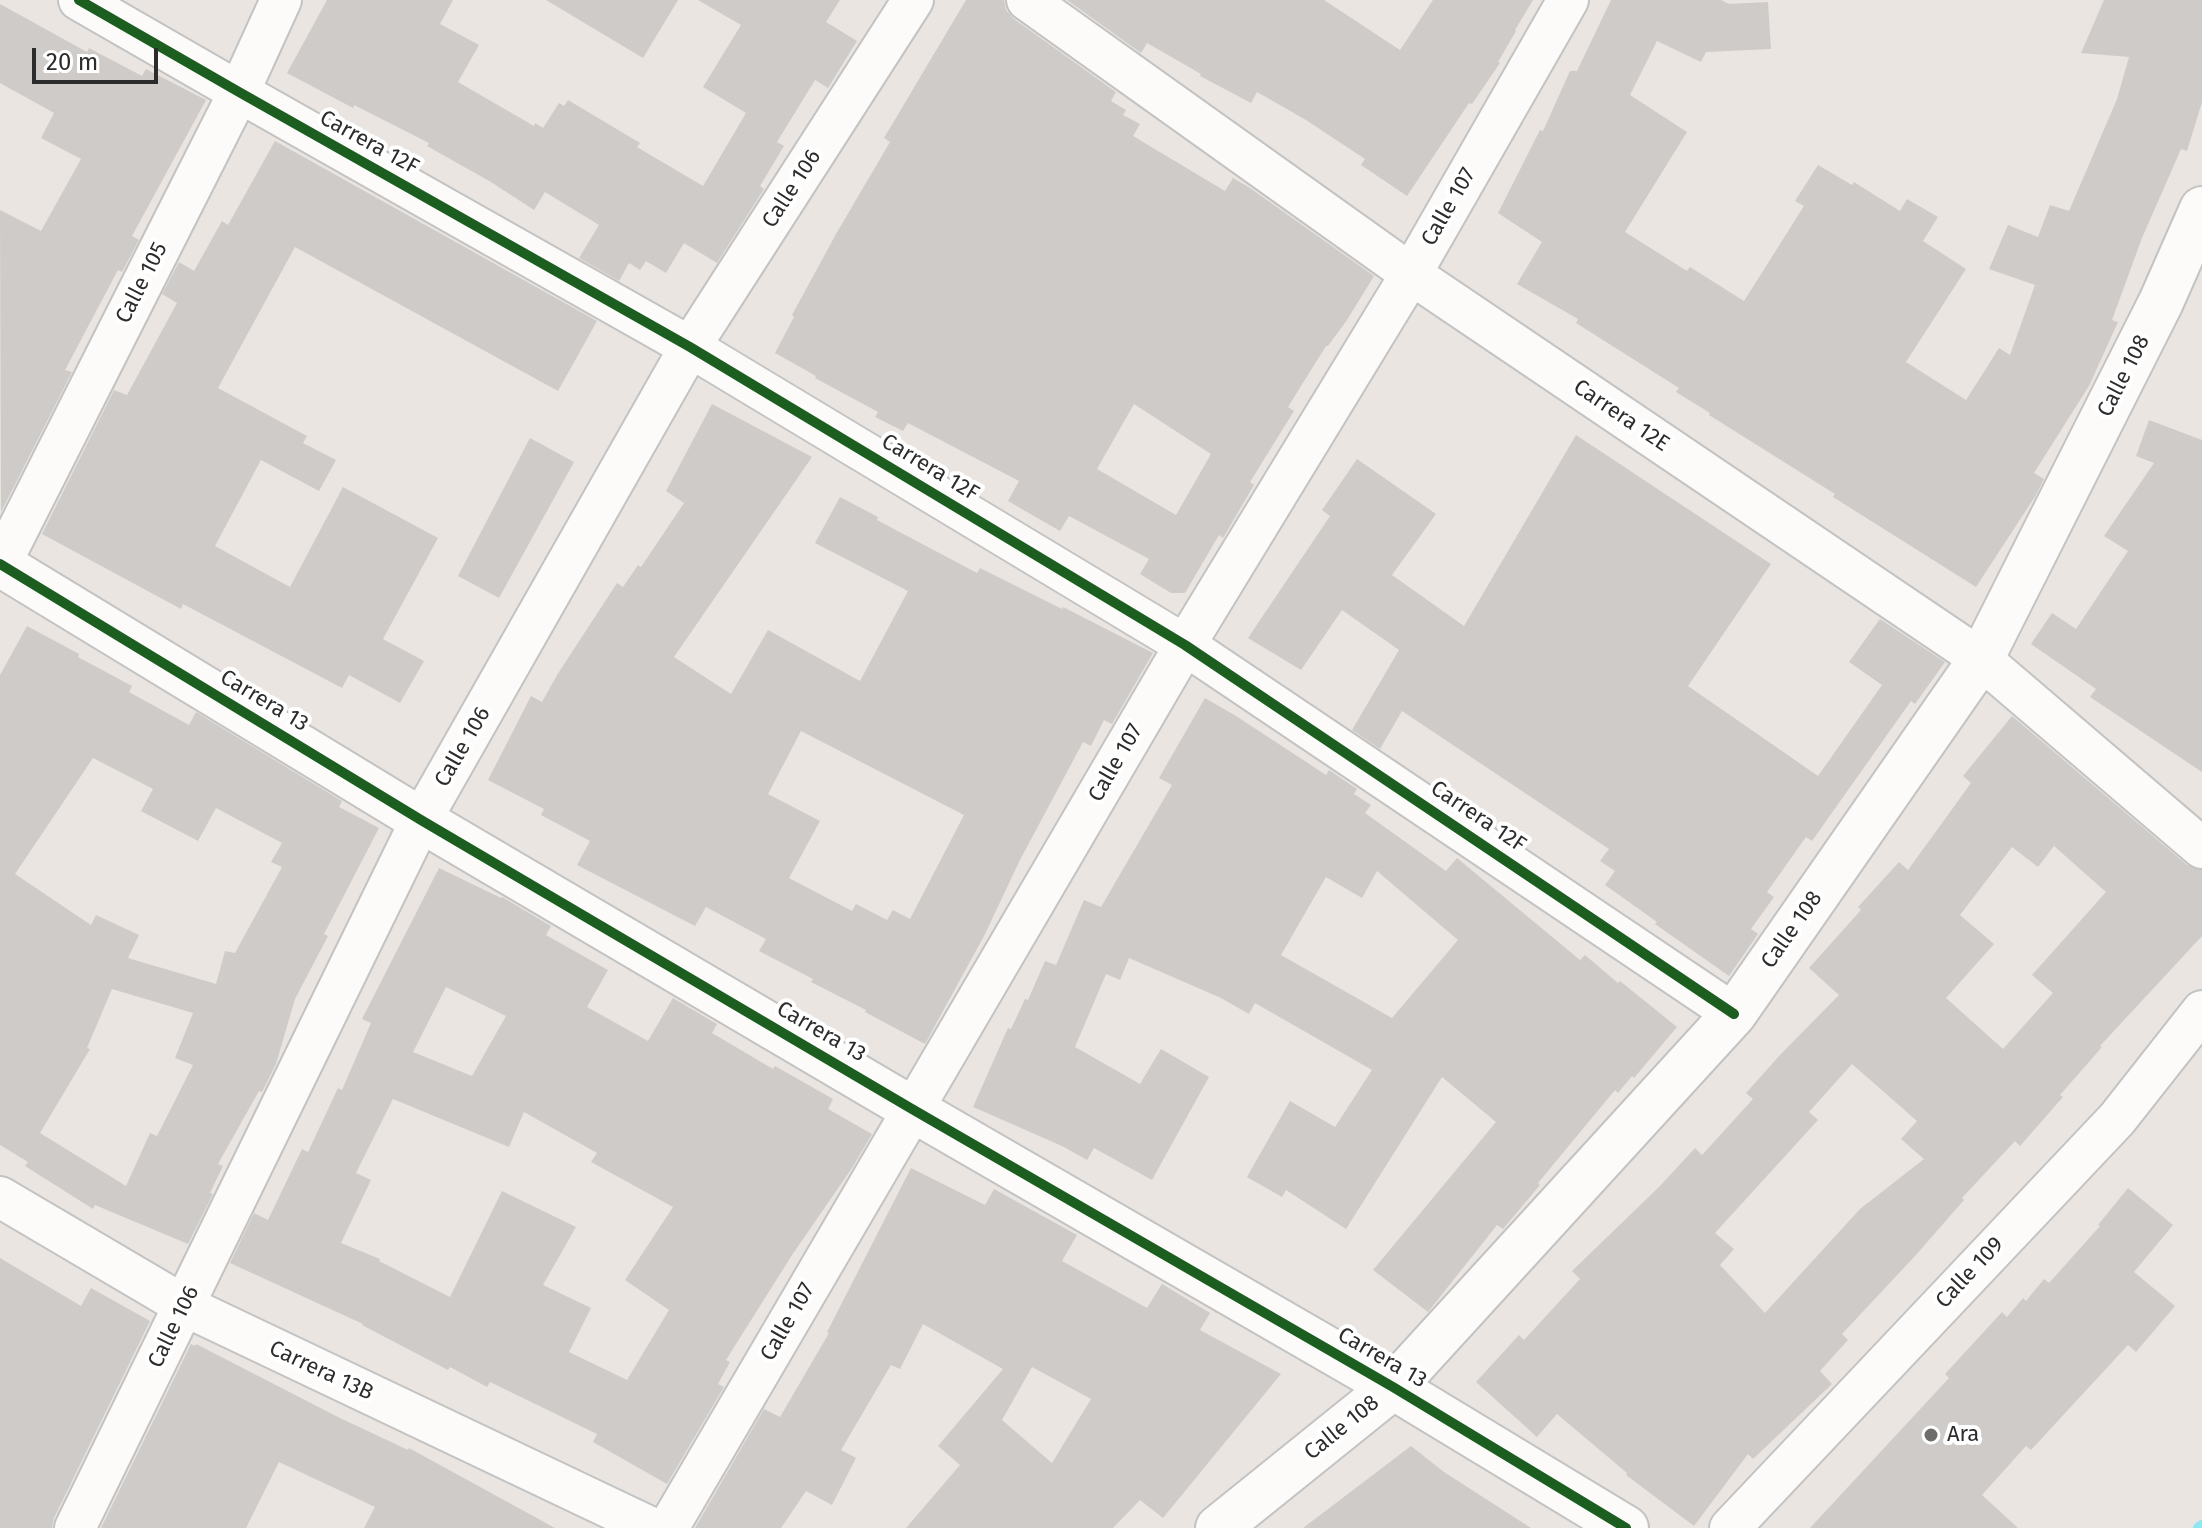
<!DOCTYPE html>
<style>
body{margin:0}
#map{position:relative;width:2202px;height:1528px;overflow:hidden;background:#eae5e1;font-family:"Fira Sans",sans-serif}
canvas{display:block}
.scale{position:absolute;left:32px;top:48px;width:126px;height:36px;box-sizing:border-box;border:4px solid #2c2c2c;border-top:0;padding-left:10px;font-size:24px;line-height:28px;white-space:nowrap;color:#2c2c2c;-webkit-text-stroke:6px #fff;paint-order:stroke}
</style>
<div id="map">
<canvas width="2202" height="1528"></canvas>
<div class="scale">20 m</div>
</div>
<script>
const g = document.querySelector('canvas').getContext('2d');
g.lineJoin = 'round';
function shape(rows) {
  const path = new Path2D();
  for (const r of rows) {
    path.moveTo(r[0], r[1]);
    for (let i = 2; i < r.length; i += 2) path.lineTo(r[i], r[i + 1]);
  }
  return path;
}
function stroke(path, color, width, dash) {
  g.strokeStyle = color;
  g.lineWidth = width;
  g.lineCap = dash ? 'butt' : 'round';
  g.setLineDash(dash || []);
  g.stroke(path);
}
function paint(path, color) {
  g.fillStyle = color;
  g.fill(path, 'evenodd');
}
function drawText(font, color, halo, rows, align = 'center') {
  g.font = font + ' "Fira Sans",sans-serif';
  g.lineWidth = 8;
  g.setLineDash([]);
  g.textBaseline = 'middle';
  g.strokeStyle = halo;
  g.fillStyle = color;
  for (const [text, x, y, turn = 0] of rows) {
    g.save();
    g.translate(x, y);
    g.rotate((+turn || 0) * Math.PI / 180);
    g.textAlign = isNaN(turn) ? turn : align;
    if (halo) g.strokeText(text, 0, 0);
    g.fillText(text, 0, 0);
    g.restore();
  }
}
const stream = shape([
 [2199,1528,2202,1526]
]);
const building = shape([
 [327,0,453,0,440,24,479,45,458,82,534,126,535,123,543,128,559,103,564,106,568,100,640,143,637,147,703,186,746,113,703,87,741,25,698,0,840,0,826,22,857,41,828,88,815,80,777,142,784,146,760,186,764,189,717,263,684,243,666,273,646,261,640,270,629,263,619,281,579,258,599,225,545,192,534,210,491,182,427,146,429,143,354,105,353,108,287,73],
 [546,0,678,0,643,58],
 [966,0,1004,0,1006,10,1014,19,1116,92,1111,101,1126,110,1123,115,1140,124,1133,136,1225,191,1233,178,1250,188,1374,276,1347,320,1328,346,1326,346,1288,407,1294,411,1250,482,1254,485,1223,538,1219,535,1185,593,1171,593,1140,574,1149,559,1069,516,1060,531,1008,501,1019,481,908,423,903,431,875,417,878,412,815,378,816,376,775,353,794,317,792,315,836,234,890,142,884,138],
 [1134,404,1211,454,1176,515,1097,469],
 [1067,0,1324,0,1400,50,1433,0,1533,0,1515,30,1516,31,1498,62,1500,63,1472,104,1469,103,1407,196,1361,165,1365,159,1306,120,1257,92,1251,103,1200,76,1201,74,1147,43,1141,53],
 [1611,0,1721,0,1729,4,1768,2,1771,49,1706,52,1701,62,1657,41,1630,95,1687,132,1625,232,1687,271,1690,267,1744,301,1804,206,1795,201,1818,165,1852,185,1854,182,1900,211,1907,199,1938,217,1923,241,1966,269,1906,362,1966,400,1999,348,2010,355,2035,285,1989,269,2008,225,2038,237,2050,205,2069,211,2117,99,2129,57,2081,53,2104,0,2202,0,2202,102,2187,151,2181,149,2142,238,2112,320,2118,322,2089,386,2034,473,2044,479,2036,495,1976,587,1833,497,1835,494,1709,415,1710,413,1676,392,1679,388,1576,323,1578,319,1517,284,1542,242,1498,213,1540,130,1543,131,1570,71,1577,71],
 [0,4,87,52,89,48,142,76,146,69,206,100,132,236,139,240,122,272,118,270,65,370,72,372,1,512,0,210,41,231,81,159,41,138,54,113,0,83],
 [275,141,597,321,558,391,295,247,218,388,307,436,303,443,336,460,319,491,261,460,215,546,290,587,343,487,438,538,383,639,424,661,400,703,349,675,342,688,183,604,181,609,42,534,114,390,127,395,177,303,162,294,179,262,194,271,222,221,228,225],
 [712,404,812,457,674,657,731,694,768,630,860,681,908,591,815,543,840,497,878,517,877,520,977,573,980,568,1062,609,1063,607,1153,653,1112,724,1104,720,1091,746,1083,742,1020,860,984,936,925,1044,865,1012,866,1010,811,982,813,979,759,951,766,939,706,907,695,926,577,865,590,841,541,815,544,809,488,780,531,696,542,702,557,675,617,583,623,587,638,565,641,567,684,503,666,491],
 [801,731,964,815,910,919,893,910,887,920,856,904,852,911,789,878,820,821,768,794],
 [2149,420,2202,440,2202,772,2090,697,2096,689,2031,644,2052,613,2076,629,2128,551,2104,536,2154,463,2136,456],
 [1576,435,1771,564,1688,686,1818,776,1882,685,1849,662,1880,619,1945,662,1915,704,1911,701,1812,841,1806,837,1767,892,1774,897,1751,929,1758,934,1729,976,1655,924,1657,922,1605,885,1615,871,1600,861,1609,849,1402,711,1380,749,1352,730,1399,650,1342,610,1301,670,1248,638,1330,516,1322,510,1357,459,1436,514,1392,575,1464,626],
 [530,438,574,462,499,598,458,576],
 [27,626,79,654,78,657,132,686,129,692,189,725,196,712,342,801,339,807,379,828,324,934,328,936,295,999,276,1064,262,1092,259,1091,218,1164,223,1166,210,1193,213,1194,188,1244,95,1205,93,1209,25,1166,28,1162,0,1145,0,675],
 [93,758,153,789,141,811,198,841,216,808,282,843,271,862,282,867,235,953,225,951,216,984,128,958,139,935,96,915,91,925,15,874],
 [112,989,193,1013,175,1058,193,1065,157,1136,150,1133,126,1186,40,1133,90,1049,87,1048],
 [1205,698,1236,716,1326,775,1329,770,1357,789,1354,794,1371,805,1365,813,1446,871,1457,858,1580,960,1585,955,1618,983,1620,981,1677,1027,1634,1078,1632,1076,1618,1093,1615,1090,1538,1183,1540,1185,1503,1229,1497,1225,1428,1312,1373,1270,1496,1122,1442,1077,1346,1229,1286,1190,1282,1197,1247,1177,1290,1101,1335,1127,1372,1070,1255,1003,1249,1014,1221,998,1129,958,1120,980,1106,974,1075,1047,1140,1084,1161,1049,1209,1077,1152,1180,1094,1148,1087,1160,1062,1146,973,1107,1008,1028,1011,1029,1025,999,1028,1000,1045,961,1056,965,1084,900,1101,907,1172,785,1159,778],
 [1377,871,1458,940,1392,1018,1281,955,1326,877,1362,898],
 [2012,716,2187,865,2202,870,2202,936,2100,1046,2102,1047,2060,1095,2063,1097,2020,1146,2015,1141,1962,1198,1964,1200,1915,1256,1842,1334,1848,1340,1820,1371,1832,1384,1753,1459,1748,1454,1694,1526,1626,1475,1627,1473,1557,1414,1537,1437,1476,1382,1519,1335,1524,1340,1580,1279,1572,1271,1660,1186,1695,1148,1702,1155,1753,1099,1746,1093,1780,1055,1839,995,1809,968,1861,910,1858,907,1899,862,1908,870,1971,783,1963,776],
 [2054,846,2106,892,2032,975,2053,993,2003,1049,1946,998,1994,944,1960,915,2012,847,2038,867],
 [1852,1064,1917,1121,1901,1139,1924,1159,1860,1209,1765,1313,1720,1265,1734,1249,1715,1233,1818,1120,1809,1112],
 [439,868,501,898,502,897,551,926,546,935,608,970,587,1007,648,1041,673,998,717,1024,712,1033,773,1069,775,1066,833,1099,828,1109,872,1134,852,1168,792,1255,726,1360,730,1362,718,1384,724,1387,667,1484,593,1442,597,1434,490,1382,487,1387,450,1367,448,1370,362,1325,363,1324,230,1263,254,1213,268,1220,302,1149,308,1152,338,1088,342,1090,371,1023,362,1019],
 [446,987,506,1016,472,1076,413,1052],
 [393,1099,509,1147,524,1112,597,1153,591,1162,673,1207,625,1280,669,1310,627,1380,569,1352,591,1308,543,1285,576,1227,502,1191,450,1297,379,1261,380,1259,341,1243,371,1180,356,1173],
 [911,1168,985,1205,994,1189,1077,1235,1062,1261,1147,1308,1162,1284,1210,1313,1200,1330,1281,1374,1163,1518,1140,1500,1113,1528,906,1528,960,1465,938,1446,1003,1369,923,1324,900,1369,891,1365,841,1450,856,1458,832,1505,806,1491,781,1528,695,1528,764,1409,780,1417,829,1333,827,1332],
 [1032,1367,1091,1399,1052,1463,1002,1420],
 [2128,1188,2173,1225,2134,1272,2175,1306,2136,1352,2128,1345,2031,1450,2026,1446,1982,1495,2018,1528,1810,1528,1949,1378,1945,1374,2002,1312,2007,1317,2023,1298,2026,1301,2044,1279,2049,1283,2100,1226,2098,1225],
 [0,1258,81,1306,91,1288,150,1321,54,1518,52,1528,0,1528],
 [191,1344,195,1346,196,1344,338,1417,408,1450,409,1448,555,1528,364,1528,375,1507,279,1462,246,1528,101,1528],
 [1411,1446,1444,1472,1531,1528,1303,1528]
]);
const street = shape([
 [79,0,239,92,690,347,1185,645,1734,1014],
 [1027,0,1411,274,1981,659,2202,848],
 [0,565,239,92,281,0],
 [0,1197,185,1306,652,1528],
 [75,1528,421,820,690,347,913,0],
 [668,1528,1185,645,1411,274,1568,0],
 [1730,1528,2117,1119,2202,1011]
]);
const secondary = shape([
 [0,564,421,820,912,1109,1393,1387,1626,1528],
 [1218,1528,1393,1387,1734,1014,1981,659,2161,302,2202,209]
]);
const cycleway = shape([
 [79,0,239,92,690,347,1185,645,1734,1014],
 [0,564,421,820,912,1109,1393,1387,1626,1528]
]);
const markers = [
 [1931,1435,8,"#6e6d6b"]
];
const streetNames = [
 ["Carrera 12F",369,143,29],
 ["Calle 106",792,189,-57],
 ["Calle 107",1449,207,-60],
 ["Calle 105",142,283,-63],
 ["Calle 108",2124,376,-63],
 ["Carrera 12E",1621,416,34],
 ["Carrera 12F",930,468,31],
 ["Carrera 13",264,701,31],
 ["Calle 106",463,747,-60],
 ["Calle 107",1116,763,-60],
 ["Carrera 12F",1478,817,34],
 ["Calle 108",1792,930,-55],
 ["Carrera 13",821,1032,30],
 ["Calle 109",1970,1273,-47],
 ["Calle 107",788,1322,-60],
 ["Calle 106",174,1327,-64],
 ["Carrera 13",1382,1358,30],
 ["Carrera 13B",321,1371,25],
 ["Calle 108",1342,1428,-39]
];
const poiNames = [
 ["Ara",1947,1435]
];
stroke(stream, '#90e6f0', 12);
paint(building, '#cfcbc8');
stroke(street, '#c3c3c3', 44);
stroke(secondary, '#c3c3c3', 48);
stroke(street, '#fcfbfa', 40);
stroke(secondary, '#fcfbfa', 44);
stroke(cycleway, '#1b5e20', 10);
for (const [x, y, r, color] of markers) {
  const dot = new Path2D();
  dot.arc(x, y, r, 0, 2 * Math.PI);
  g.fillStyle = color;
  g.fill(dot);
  stroke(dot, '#fff', 3);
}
drawText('22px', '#2c2c2c', '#fff', streetNames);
drawText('22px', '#2c2c2c', '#fff', poiNames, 'left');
</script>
